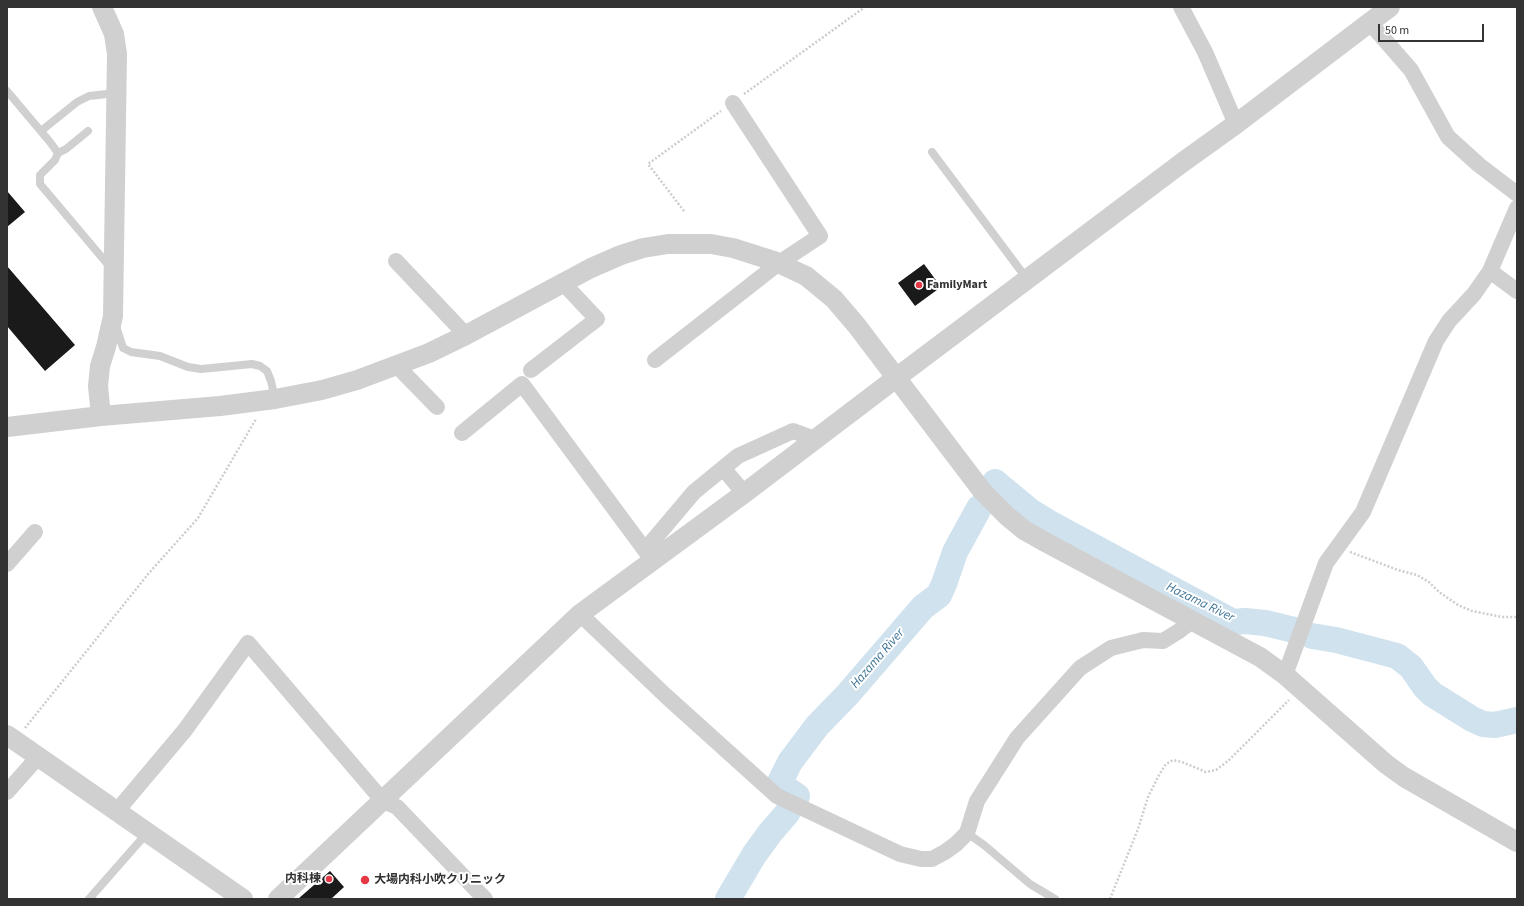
<!DOCTYPE html>
<meta charset="utf-8">
<style>
body{margin:0}
#map{position:relative;width:1524px;height:906px;overflow:hidden;background:#fff;font-family:"Source Sans 3",sans-serif}
canvas{display:block}
.frame{position:absolute;inset:0;border:8px solid #333;pointer-events:none}
.scale{position:absolute;left:1378px;top:24px;width:106px;height:18px;box-sizing:border-box;border:2px solid #333;border-top:0;padding-left:5px;font-size:12px;line-height:14px;white-space:nowrap;color:#333;-webkit-text-stroke:3px #fff;paint-order:stroke}
</style>
<div id="map">
<canvas width="1524" height="906"></canvas>
<div class="frame"></div>
<div class="scale">50 m</div>
</div>
<script>
const g = document.querySelector('canvas').getContext('2d');
g.lineJoin = 'round';
function shape(rows) {
  const path = new Path2D();
  for (const r of rows) {
    path.moveTo(r[0], r[1]);
    for (let i = 2; i < r.length; i += 2) path.lineTo(r[i], r[i + 1]);
  }
  return path;
}
function stroke(path, color, width, dash) {
  g.strokeStyle = color;
  g.lineWidth = width;
  g.lineCap = dash ? 'butt' : 'round';
  g.setLineDash(dash || []);
  g.stroke(path);
}
function paint(path, color) {
  g.fillStyle = color;
  g.fill(path, 'evenodd');
}
function drawText(font, color, halo, rows, align = 'center') {
  g.font = font + ' "Source Sans 3","Noto Sans JP",sans-serif';
  g.lineWidth = 4;
  g.setLineDash([]);
  g.textBaseline = 'middle';
  g.strokeStyle = halo;
  g.fillStyle = color;
  for (const [text, x, y, turn = 0] of rows) {
    g.save();
    g.translate(x, y);
    g.rotate((+turn || 0) * Math.PI / 180);
    g.textAlign = isNaN(turn) ? turn : align;
    if (halo) g.strokeText(text, 0, 0);
    g.fillText(text, 0, 0);
    g.restore();
  }
}
const river = shape([
 [992,488,995,482,1030,511,1053,525,1233,622,1245,621,1265,623,1294,630],
 [1312,636,1336,640,1397,656,1411,667,1425,687,1432,694,1472,719,1483,724,1495,725,1517,720],
 [796,798,797,796,779,784,790,762,817,726,848,694,923,607,939,595,944,584,955,552,979,508],
 [728,899,754,855,770,833,788,812]
]);
const building = shape([
 [7,191,25,212,7,227],
 [924,264,941,287,915,306,898,283],
 [7,266,75,345,45,371,7,326],
 [330,871,344,887,331,899,298,899]
]);
const path = shape([
 [744,94,865,7],
 [684,211,648,164,721,111],
 [1350,552,1398,570,1417,575,1429,582,1439,592,1458,605,1472,611,1502,617,1517,617],
 [25,728,149,573,198,518,256,419],
 [1110,899,1138,829,1148,797,1159,775,1166,764,1173,760,1182,762,1206,772,1216,770,1228,761,1289,700]
]);
const service = shape([
 [7,91,50,142,58,153,55,160,40,175,40,184,110,267],
 [41,131,77,102,89,96,116,93],
 [932,152,1027,279],
 [58,153,66,149,88,131],
 [116,326,123,348,131,352,160,356,188,367,201,369,252,364,260,366,267,371,271,381,275,399],
 [967,833,984,845,1030,884,1055,899],
 [89,899,147,833]
]);
const minor = shape([
 [1181,7,1205,52,1236,124],
 [1370,23,1411,70,1448,137,1479,165,1517,194],
 [396,261,466,335],
 [1490,271,1517,291],
 [655,360,779,263,820,236,733,103],
 [397,366,437,407],
 [531,370,597,319,563,283],
 [462,433,522,384,653,561],
 [723,468,744,493],
 [645,550,694,492,738,456,793,431,815,439],
 [7,564,35,532],
 [580,614,666,696,777,796,900,854,921,859,932,859,945,852,956,844,967,833,977,801,1017,738,1080,668,1111,648,1143,640,1163,641,1179,631,1193,620],
 [1285,675,1326,563,1363,512,1436,341,1449,321,1474,294,1490,271,1517,208],
 [7,792,38,757],
 [116,812,185,730,248,643,383,801,397,807,485,899]
]);
const tertiary = shape([
 [101,416,98,386,100,366,106,347,113,316,117,54,114,34,102,7],
 [7,427,101,416,220,406,275,399,322,390,357,380,429,353,466,335,591,268,621,255,643,248,668,244,711,244,733,248,774,261,806,276,834,299,857,326,983,492,1007,516,1024,530,1047,543,1260,657,1285,675,1386,764,1404,777,1517,842],
 [7,735,243,899],
 [278,899,580,614,746,492,896,378,1183,162,1236,124,1390,7]
]);
const markers = [
 [919,285,4,"#e63946"],
 [329,879,4,"#e63946"],
 [365,880,5,"#e63946"]
];
const poiNames = [
 ["FamilyMart",927,285],
 ["内科棟",321,879,"right"],
 ["大場内科小吹クリニック",374,880]
];
const waterNames = [
 ["Hazama River",1200,603,26],
 ["Hazama River",878,659,-49]
];
stroke(river, '#cfe2ee', 26);
paint(building, '#1a1a1a');
stroke(path, '#cdcdcd', 2.5, [2, 2]);
stroke(service, '#d0d0d0', 8);
stroke(minor, '#d0d0d0', 16);
stroke(tertiary, '#d0d0d0', 20);
for (const [x, y, r, color] of markers) {
  const dot = new Path2D();
  dot.arc(x, y, r, 0, 2 * Math.PI);
  g.fillStyle = color;
  g.fill(dot);
  stroke(dot, '#fff', 1.5);
}
drawText('bold 12px', '#333', '#fff', poiNames, 'left');
drawText('italic 13px', '#3f7597', '#fff', waterNames);
</script>
